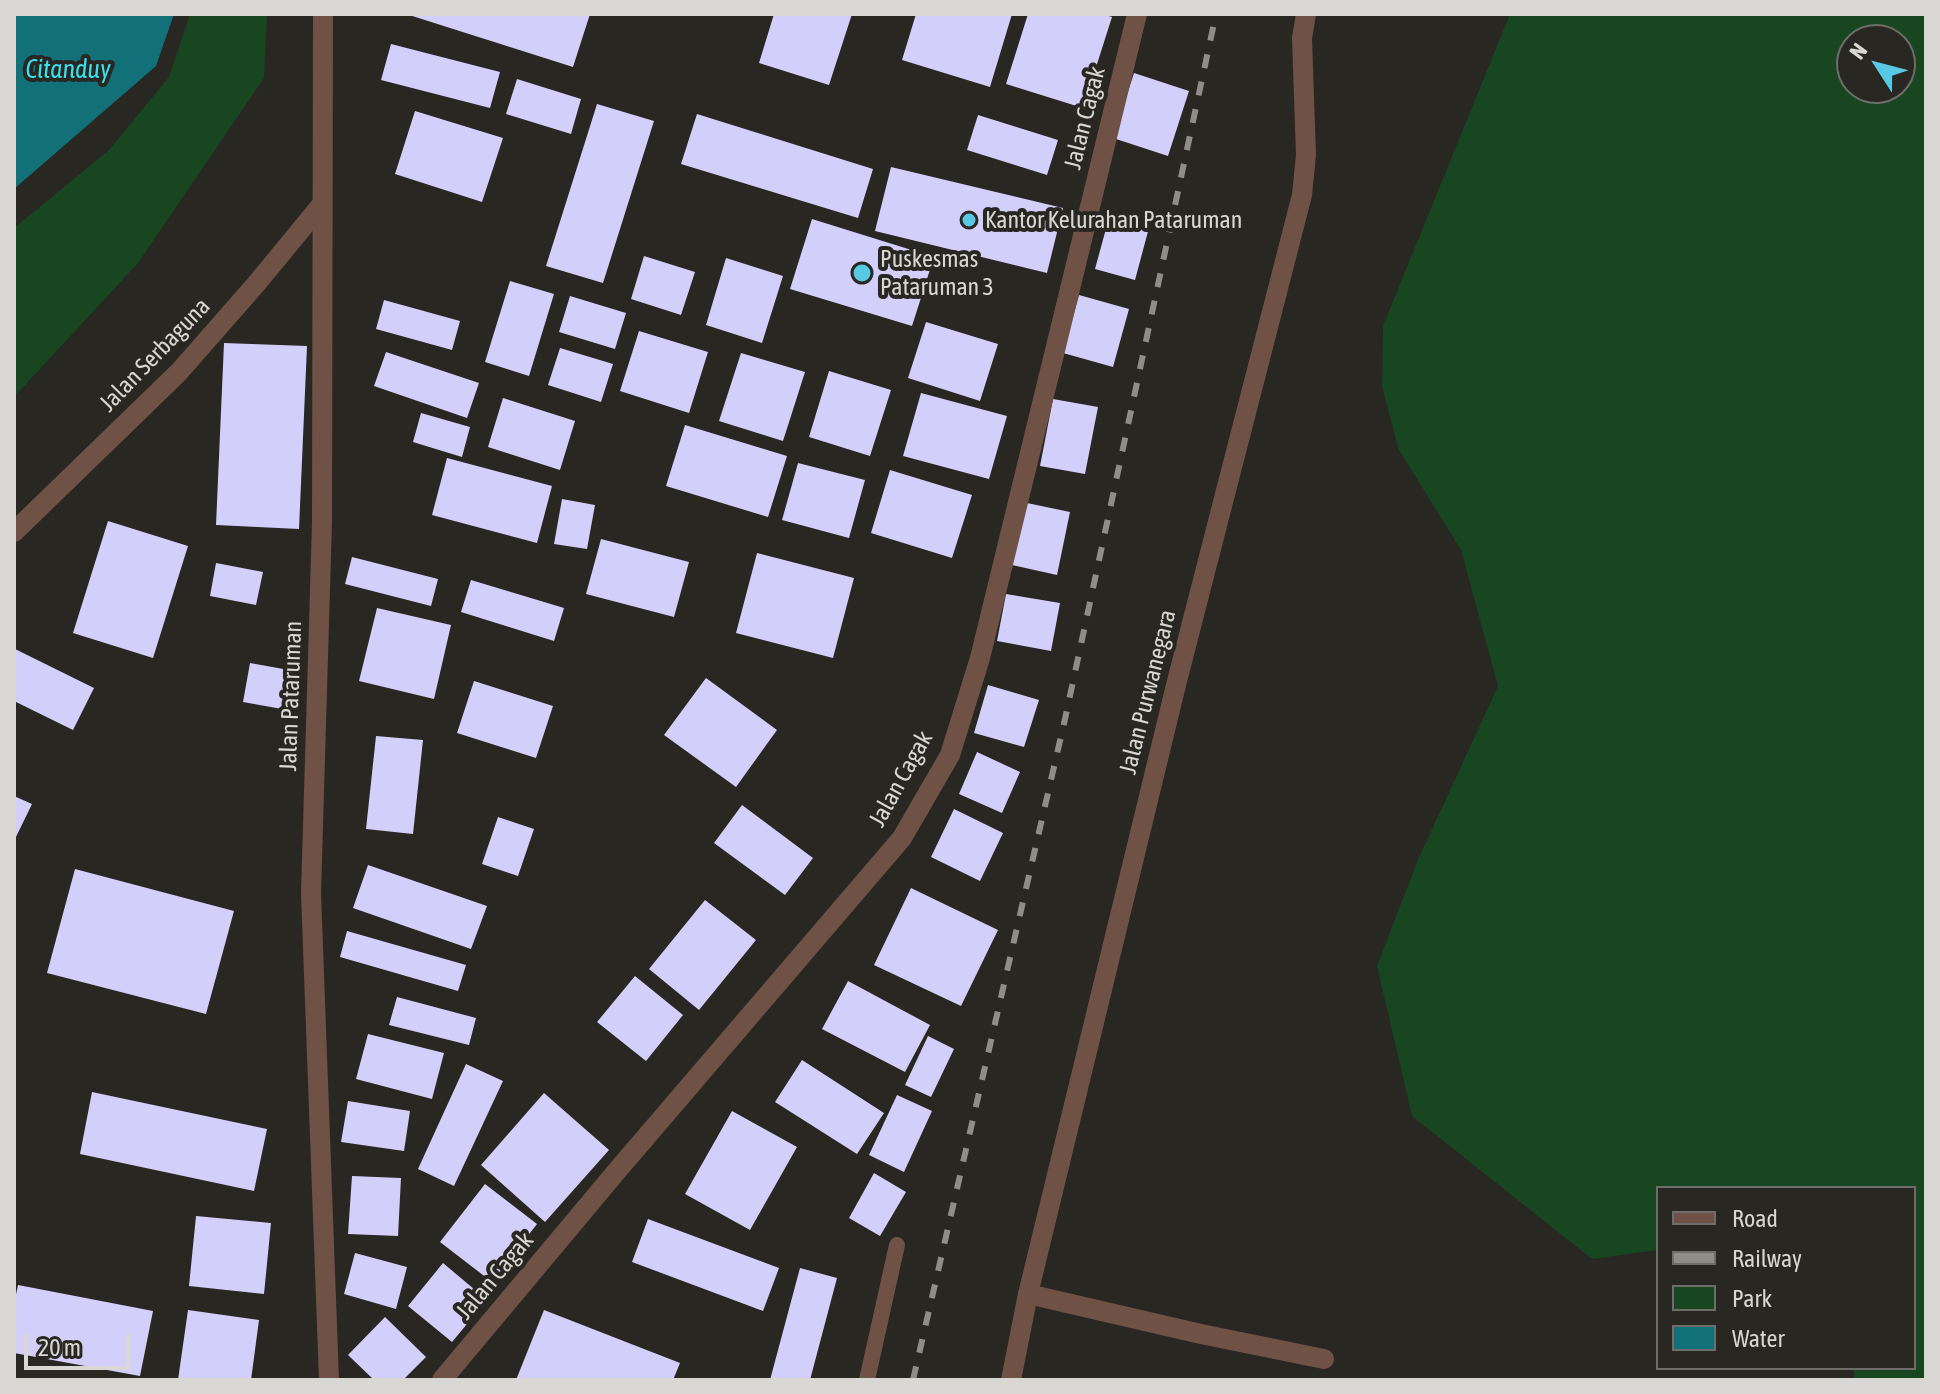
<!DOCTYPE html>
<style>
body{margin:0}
#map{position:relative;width:1940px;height:1394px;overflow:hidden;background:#292722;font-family:"Asap Condensed",sans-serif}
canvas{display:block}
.frame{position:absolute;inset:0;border:16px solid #d8d7d3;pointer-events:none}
.legend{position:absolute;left:1656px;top:1186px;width:260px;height:184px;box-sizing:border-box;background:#292722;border:2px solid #6f6d69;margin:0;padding:10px 14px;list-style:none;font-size:24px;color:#d8d7d3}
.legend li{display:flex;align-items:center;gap:16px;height:40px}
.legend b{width:40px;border:2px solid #6f6d69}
.north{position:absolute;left:1836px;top:24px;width:80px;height:80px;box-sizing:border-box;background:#292722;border:2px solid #6f6d69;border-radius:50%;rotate:306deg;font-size:22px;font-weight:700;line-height:32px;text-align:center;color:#d8d7d3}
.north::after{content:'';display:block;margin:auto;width:28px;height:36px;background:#59c8e5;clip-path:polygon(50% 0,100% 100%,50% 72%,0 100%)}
.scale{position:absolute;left:24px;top:1334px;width:106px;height:36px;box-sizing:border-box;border:4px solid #d8d7d3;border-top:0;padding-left:10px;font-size:24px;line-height:28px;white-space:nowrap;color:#d8d7d3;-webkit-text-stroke:6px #292722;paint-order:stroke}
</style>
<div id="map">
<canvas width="1940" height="1394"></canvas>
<div class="frame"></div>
<ul class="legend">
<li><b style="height:10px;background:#705146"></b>Road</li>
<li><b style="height:10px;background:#8e8d88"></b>Railway</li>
<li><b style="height:22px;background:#174620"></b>Park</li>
<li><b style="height:22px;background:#127178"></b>Water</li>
</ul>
<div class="north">N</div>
<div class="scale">20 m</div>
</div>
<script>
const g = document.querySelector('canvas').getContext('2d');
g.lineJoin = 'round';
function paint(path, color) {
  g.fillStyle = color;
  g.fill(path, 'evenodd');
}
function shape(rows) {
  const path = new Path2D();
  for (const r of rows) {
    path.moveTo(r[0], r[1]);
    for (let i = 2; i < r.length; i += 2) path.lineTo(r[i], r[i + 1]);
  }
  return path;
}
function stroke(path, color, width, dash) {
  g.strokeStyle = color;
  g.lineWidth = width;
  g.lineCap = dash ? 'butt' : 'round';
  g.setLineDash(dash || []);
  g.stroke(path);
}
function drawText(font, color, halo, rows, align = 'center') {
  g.font = font + ' "Asap Condensed",sans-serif';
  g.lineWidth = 8;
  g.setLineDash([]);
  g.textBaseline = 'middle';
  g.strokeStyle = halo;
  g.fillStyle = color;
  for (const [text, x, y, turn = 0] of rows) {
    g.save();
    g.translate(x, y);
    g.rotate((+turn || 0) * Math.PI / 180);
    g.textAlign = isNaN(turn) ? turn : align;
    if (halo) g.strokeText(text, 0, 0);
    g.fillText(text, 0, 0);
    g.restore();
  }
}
const green = shape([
 [190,14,267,14,264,78,138,263,14,397,14,228,108,151,169,77],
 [1510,14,1926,14,1926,1380,1854,1380,1854,1368,1914,1368,1914,1188,1658,1188,1658,1250,1592,1259,1412,1116,1377,966,1417,862,1498,686,1461,550,1399,450,1382,387,1383,326],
 [1852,40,1900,40,1900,88,1852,88]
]);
const water = shape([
 [14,14,174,14,156,66,14,189]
]);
const building = shape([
 [406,14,590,14,573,67],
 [774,14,852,14,829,85,759,63],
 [916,14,1012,14,990,87,902,60],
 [1028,14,1102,14,1112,17,1083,108,1006,84],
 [391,44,500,72,490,108,381,80],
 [1134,73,1189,91,1168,156,1113,138],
 [517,79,581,99,571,134,506,114],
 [597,104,654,121,603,283,546,266],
 [415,111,503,138,482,202,395,174],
 [697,114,873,169,858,218,681,164],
 [978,115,1058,140,1047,175,967,150],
 [891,167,1063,208,1047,273,875,231],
 [1110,214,1150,224,1135,280,1095,269],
 [812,219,934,257,912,326,790,289],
 [644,256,695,272,681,315,631,299],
 [726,258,783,276,762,343,706,325],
 [510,281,554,294,529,376,485,362],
 [1079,295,1129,309,1113,367,1063,353],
 [570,296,626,313,615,349,559,332],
 [384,300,460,321,452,350,376,329],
 [926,322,998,344,980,401,908,378],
 [639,331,708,352,689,413,620,391],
 [224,343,307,346,299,529,216,525],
 [560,348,613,364,601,402,548,385],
 [386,352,479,383,467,418,374,386],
 [741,353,805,372,783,441,719,421],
 [829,371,891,390,870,456,809,437],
 [921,393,1007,416,989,479,903,456],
 [503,398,575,421,560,470,488,447],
 [1053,399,1098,407,1085,474,1040,466],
 [421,413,470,427,462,457,413,442],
 [685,425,787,456,768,517,666,486],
 [447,458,552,486,537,543,432,515],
 [798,463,865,480,849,538,782,520],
 [890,470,972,495,952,558,871,533],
 [562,499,595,505,587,549,554,544],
 [1027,503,1070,512,1057,575,1012,565],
 [108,521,188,546,153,658,73,633],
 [601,539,689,562,674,617,586,594],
 [757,553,854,578,833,658,736,633],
 [352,557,438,579,431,606,345,584],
 [216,563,263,572,256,605,210,596],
 [471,580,564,608,554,641,461,612],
 [1006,594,1060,603,1051,651,997,641],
 [377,608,451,625,434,699,359,681],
 [15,649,94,688,73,730,14,701],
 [250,663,300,672,293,711,243,702],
 [706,678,777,730,736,787,664,735],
 [474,681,553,706,536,758,457,733],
 [988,685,1039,700,1024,747,974,733],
 [376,736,423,740,413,834,366,829],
 [977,752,1020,772,1002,813,959,794],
 [14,796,32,804,14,841],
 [742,805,813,858,785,895,714,843],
 [954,809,1003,833,980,881,931,857],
 [498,817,534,829,518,876,482,864],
 [368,865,487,906,471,949,353,908],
 [75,869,234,911,206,1014,47,973],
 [911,888,998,930,961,1006,874,965],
 [705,900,756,940,699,1010,649,969],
 [347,931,466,965,458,991,340,957],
 [635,976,683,1015,646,1061,597,1022],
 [848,981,930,1025,905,1072,822,1029],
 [397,997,476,1018,469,1045,389,1025],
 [368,1034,444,1053,432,1099,356,1079],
 [928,1036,954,1049,931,1097,905,1085],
 [802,1060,884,1113,857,1154,775,1102],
 [466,1064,503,1081,454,1186,418,1169],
 [92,1092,267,1129,254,1191,80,1154],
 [544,1093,609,1150,545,1222,481,1165],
 [897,1095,932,1111,904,1172,869,1155],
 [348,1101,410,1111,404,1151,341,1142],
 [732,1111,797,1147,750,1230,685,1194],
 [874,1173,906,1192,880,1236,849,1218],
 [352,1176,401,1178,398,1236,348,1234],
 [485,1184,537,1224,492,1282,440,1242],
 [196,1216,271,1223,264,1294,189,1286],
 [648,1219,779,1268,763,1311,632,1262],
 [355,1253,407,1267,396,1309,344,1294],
 [443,1263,487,1300,452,1342,408,1306],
 [800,1268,837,1278,810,1380,770,1380],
 [18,1285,153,1311,140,1376,14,1353,14,1304],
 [188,1310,259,1320,251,1380,178,1380],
 [544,1310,680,1363,673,1380,516,1380],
 [385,1317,426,1357,403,1380,374,1380,348,1355]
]);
const service = shape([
 [867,1380,897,1245]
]);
const minor = shape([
 [14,532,179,372,257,283,322,204],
 [1028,1294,1201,1334,1324,1359],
 [442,1380,616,1172,902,838,950,755,980,658,1137,14]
]);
const tertiary = shape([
 [323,14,322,522,311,893,329,1380],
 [1011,1380,1028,1294,1177,681,1302,195,1306,155,1302,38,1306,14]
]);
const rail = shape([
 [913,1380,1065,719,1216,14]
]);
const markers = [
 [969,220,8,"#59c8e5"],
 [862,273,10,"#59c8e5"]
];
const streetNames = [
 ["Jalan Cagak",1085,118,-76],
 ["Jalan Serbaguna",155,355,-46],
 ["Jalan Purwanegara",1148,692,-76],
 ["Jalan Pataruman",291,696,-88],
 ["Jalan Cagak",901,779,-61],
 ["Jalan Cagak",495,1276,-50]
];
const poiNames = [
 ["Kantor Kelurahan Pataruman",985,220],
 ["Puskesmas",880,259],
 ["Pataruman 3",880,287]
];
const waterNames = [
 ["Citanduy",68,70]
];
paint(green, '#174620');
paint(water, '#127178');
paint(building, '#d3cffb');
stroke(service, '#705146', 16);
stroke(minor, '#705146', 20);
stroke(tertiary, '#705146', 20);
stroke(rail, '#8e8d88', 6, [14, 14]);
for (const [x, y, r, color] of markers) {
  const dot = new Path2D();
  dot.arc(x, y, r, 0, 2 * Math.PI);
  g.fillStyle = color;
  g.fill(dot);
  stroke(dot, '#292722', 3);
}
drawText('24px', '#d8d7d3', '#292722', streetNames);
drawText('24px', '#d8d7d3', '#292722', poiNames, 'left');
drawText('italic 26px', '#39e1ee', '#292722', waterNames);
</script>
